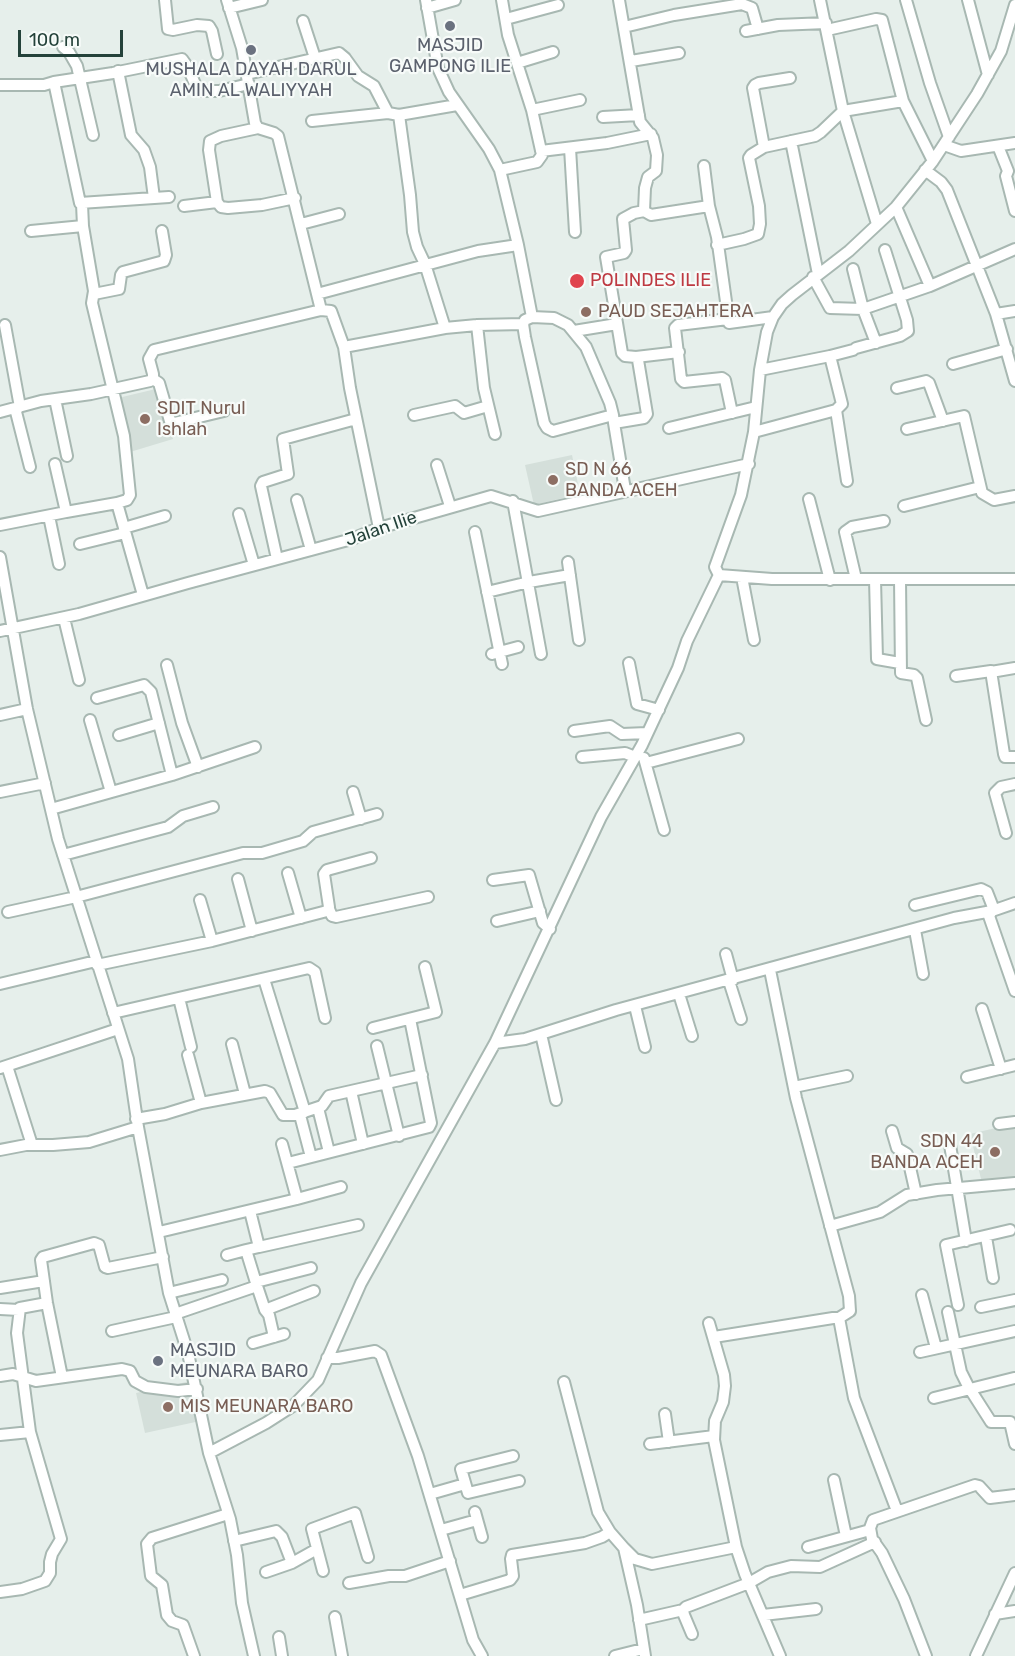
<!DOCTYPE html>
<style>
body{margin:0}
#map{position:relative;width:1015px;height:1656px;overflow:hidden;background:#e6efeb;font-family:Rubik,sans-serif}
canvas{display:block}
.scale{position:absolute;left:18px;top:30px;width:105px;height:27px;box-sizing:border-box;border:3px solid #24423a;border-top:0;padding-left:8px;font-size:18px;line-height:21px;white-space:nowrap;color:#24423a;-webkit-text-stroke:4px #f7fbf9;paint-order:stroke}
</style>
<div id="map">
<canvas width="1015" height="1656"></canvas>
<div class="scale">100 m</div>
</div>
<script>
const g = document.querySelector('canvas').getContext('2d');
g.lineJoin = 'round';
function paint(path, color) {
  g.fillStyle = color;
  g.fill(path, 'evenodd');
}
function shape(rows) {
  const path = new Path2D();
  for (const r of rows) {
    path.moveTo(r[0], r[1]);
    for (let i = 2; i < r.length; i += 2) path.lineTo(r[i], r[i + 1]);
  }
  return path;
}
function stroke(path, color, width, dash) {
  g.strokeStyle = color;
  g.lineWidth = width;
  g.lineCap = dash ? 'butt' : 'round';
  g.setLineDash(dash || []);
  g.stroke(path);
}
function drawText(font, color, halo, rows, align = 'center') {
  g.font = font + ' Rubik,sans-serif';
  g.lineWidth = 4.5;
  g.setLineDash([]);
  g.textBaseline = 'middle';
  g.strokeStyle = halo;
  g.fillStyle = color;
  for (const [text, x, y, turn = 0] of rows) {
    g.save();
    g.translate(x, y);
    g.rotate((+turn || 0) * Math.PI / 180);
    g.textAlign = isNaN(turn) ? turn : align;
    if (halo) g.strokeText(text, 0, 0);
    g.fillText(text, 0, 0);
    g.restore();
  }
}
const built = shape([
 [160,388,173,439,130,452,118,398],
 [572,455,580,494,534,505,525,465],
 [1015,1126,1015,1181,983,1187,970,1134,1000,1127],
 [191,1381,200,1421,145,1433,136,1393]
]);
const minor = shape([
 [165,0,168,29,173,30,197,25,209,26,212,31,217,54],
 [227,0,242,48,255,123,258,128,274,133,278,136,321,310,331,311,344,347,350,388,379,528],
 [426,0,438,68,449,92,489,149,500,170,518,245,532,317],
 [619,0,640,122,653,138,657,155,656,171,648,177,645,188,644,211,651,215,709,206,717,237,729,323,773,317],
 [820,0,843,111,877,224],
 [906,0,930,83,949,137],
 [968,0,988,75],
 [1015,5,1001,51,977,94,933,161,896,207,849,251,792,295,782,304,773,317,767,332,760,370,754,432,741,495,715,567,719,575,772,579,1015,579],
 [229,8,262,0],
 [427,8,455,0],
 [506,19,558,5],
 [303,21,315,58],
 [624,27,674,15,742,4,752,8,758,29],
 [827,30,876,19,882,20,903,101],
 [746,31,778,25,826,23],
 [63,47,69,52,77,66,93,135],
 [631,61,679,53],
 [517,63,553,52],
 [118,71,131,135,144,150,150,167,154,198],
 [247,74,339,53,345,58,358,76,374,86,388,113],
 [54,82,80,203,169,197],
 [0,85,44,85,54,82,113,73,182,59,187,66,196,86,201,91,219,91,249,84],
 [532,110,580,100],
 [399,115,410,195,413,232,417,247,425,264,445,328],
 [603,117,639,115],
 [312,121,388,113,399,115,457,105],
 [791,141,818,274],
 [944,145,961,151,1015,143],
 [998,146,1008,171,1006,176,1015,211],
 [764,147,753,88,755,85,759,83,790,78],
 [570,148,575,232],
 [541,151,607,143,651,134],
 [704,166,709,206],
 [500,170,537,162,542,155,532,110,508,35,502,0],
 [925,170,941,182,947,190,996,314,1015,381],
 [217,202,221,207,228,208,262,205,295,198],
 [82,204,83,226,94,291,92,303,124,436,130,495,127,500,117,503],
 [184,206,217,202,209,150,210,141,221,136,258,128],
 [896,207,930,286],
 [301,224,339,214],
 [31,231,83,226],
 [717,245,744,239,758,234,760,224,759,206,749,158,751,155,764,147,815,136,821,132,843,111,903,101,933,161],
 [853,269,863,309,876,343],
 [813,277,830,308,863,309,930,286,1015,249],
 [94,294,119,289,121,275,123,272,164,261,166,255,162,231],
 [317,294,478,251,518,245],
 [996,314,1015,311],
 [728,319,678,325,675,328,681,379,684,382,722,378,725,380,732,413],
 [5,325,20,407],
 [477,325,484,388,495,434],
 [574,331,617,324],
 [344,347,445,328,477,325,523,324],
 [856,348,900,336,908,331,907,320,885,250],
 [830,356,853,350],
 [636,357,679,352],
 [953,364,1007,349],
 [153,379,159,383,170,421,174,423,224,411],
 [897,388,926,381,929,383,943,421],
 [55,399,67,456],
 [15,408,30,467],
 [836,410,847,481],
 [0,412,41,401,91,394,150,381,153,379,153,374,149,359,154,350,321,310],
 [414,415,455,406,464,413,488,406],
 [613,415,553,431,547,428,544,423,525,337,523,324,525,320,532,317,554,318,568,325,586,347,610,403,613,415,614,423,625,490],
 [614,423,644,418,647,414,638,360,636,357,625,356,622,353,606,257,624,253,626,250,623,219,634,213,644,211],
 [669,428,756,407],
 [907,429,964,416,982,493,994,500,1015,496],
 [754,432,836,410,842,404,830,356,760,370],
 [437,465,450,506],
 [809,499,830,580],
 [297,500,311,550],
 [513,501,541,654],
 [904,506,980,487],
 [66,512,117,503,143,595],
 [239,514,254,565],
 [49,516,59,564],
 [0,525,66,512,55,464],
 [124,528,165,516],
 [475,532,502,664],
 [80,544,125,533],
 [0,557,27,709,58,839,128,1059,138,1127,169,1293,188,1353,209,1453,230,1519,237,1555,242,1603,254,1656],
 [277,559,261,486,263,482,288,474,283,439,356,419],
 [568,562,579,640],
 [742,577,754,640],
 [856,579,845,532,852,527,884,521],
 [875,579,877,659,900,663],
 [900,579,901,673,914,675,917,678,926,720],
 [487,592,529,582,570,575],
 [64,618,79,680],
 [0,631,79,614,188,583,352,539,379,528,491,496,538,511,749,464],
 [492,654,518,647],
 [629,663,637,704,659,710],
 [167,665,182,723,198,767],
 [991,672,1015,668],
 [956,676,991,671,1004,754,1005,757,1015,757],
 [97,698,144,685,151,692,172,775],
 [0,715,27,709],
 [90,720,111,792],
 [574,731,610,726,622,734,647,733],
 [119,735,159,723],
 [582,757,625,753,635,757],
 [644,758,664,830],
 [646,763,738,739],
 [0,792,45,783],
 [353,792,361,819],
 [51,809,172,775,255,747],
 [1006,833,995,793,1001,787,1015,784],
 [63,855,168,827,183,816,213,807],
 [288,873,301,918],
 [238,879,252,931],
 [493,880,529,875,543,923,550,929],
 [200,900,212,941],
 [1015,903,992,911,989,916,1015,991],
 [915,905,981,889,987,892,994,910],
 [329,909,332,916,336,917,428,897],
 [8,912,76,897,243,853,262,853,303,841,313,832,377,814],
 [497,921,540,911],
 [915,930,923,974],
 [726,954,733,980],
 [97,965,212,941,327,911,329,907,324,874,327,870,371,858],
 [770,970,796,1098,849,1296,850,1311,839,1318],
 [264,979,305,1112],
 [729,981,741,1019],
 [0,984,96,961],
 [679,994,692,1036],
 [179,998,191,1047],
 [635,1006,645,1047],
 [982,1009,1001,1069],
 [113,1013,309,968,315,972,325,1018],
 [373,1028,436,1012,425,967],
 [541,1034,556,1100],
 [495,1043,525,1039,616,1010,954,918,992,911],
 [232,1044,245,1094],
 [377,1046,399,1136],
 [188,1055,201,1103],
 [7,1066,32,1145],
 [0,1068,118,1029],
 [967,1077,1015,1065],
 [794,1087,847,1076],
 [351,1091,363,1144],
 [318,1108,329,1152],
 [136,1119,165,1114,201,1103,265,1091,270,1093,283,1115,295,1115,322,1106,329,1096,422,1075],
 [301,1119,311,1157],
 [999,1124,1015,1122],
 [892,1131,897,1148,907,1154,916,1194],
 [950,1145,966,1241],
 [0,1150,26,1145,53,1145,89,1142,138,1127],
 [288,1163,429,1127,431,1123,410,1019],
 [297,1199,341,1187],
 [830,1226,880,1212,907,1195,937,1190,1015,1183],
 [159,1232,297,1199,282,1144],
 [986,1237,993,1278],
 [259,1247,358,1225],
 [227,1255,246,1250],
 [256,1282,311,1268],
 [257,1286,265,1310,269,1315,274,1337],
 [0,1288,44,1281],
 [169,1293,222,1280],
 [922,1295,936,1348],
 [958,1305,946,1245,1010,1230],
 [981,1307,1015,1300],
 [0,1309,19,1310],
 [265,1310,314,1291],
 [948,1312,961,1372,968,1386,991,1422,1010,1422,1015,1444],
 [175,1314,257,1286,246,1250,259,1247,250,1211],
 [709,1323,724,1375,725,1386,723,1402,715,1421,714,1440,736,1547,745,1574,780,1656],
 [112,1331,176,1317],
 [714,1337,833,1318,839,1318,854,1398,897,1511],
 [253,1343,284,1334],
 [920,1352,1015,1331],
 [327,1358,338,1358,375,1351,381,1355,418,1456,473,1640,482,1656],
 [0,1376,13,1374,36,1381,122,1369,130,1371,135,1381,146,1387,178,1391,197,1389],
 [62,1377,47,1303,41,1260,43,1257,94,1243,99,1245,105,1267,108,1268,163,1257],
 [564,1382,598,1512,610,1532,624,1548,635,1559,652,1564,736,1547],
 [934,1398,1014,1378],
 [665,1414,669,1442],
 [0,1435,30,1432],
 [650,1444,714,1436,714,1440],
 [209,1453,266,1423,294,1405,318,1380,361,1283,495,1043,601,817,642,745,678,668,687,641,719,575],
 [513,1456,461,1469,468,1493,519,1481],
 [834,1480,846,1536],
 [430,1494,465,1484],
 [475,1512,482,1537],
 [441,1530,477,1520],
 [234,1541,276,1531,282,1537,292,1563,266,1572],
 [808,1547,870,1530],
 [624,1548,637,1605,645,1656],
 [292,1563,317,1549],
 [323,1571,312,1529,355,1513,368,1557],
 [349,1583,389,1576,405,1576,450,1561],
 [0,1592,22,1589,45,1581,50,1573,50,1562,52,1554,61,1539,30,1432,17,1333,20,1308,47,1303],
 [460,1595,510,1580,513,1576,511,1559,512,1555,585,1543,602,1537,610,1532],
 [995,1614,1015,1611],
 [763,1615,816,1609],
 [335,1617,342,1656],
 [639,1620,683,1610],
 [692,1634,684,1615,683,1610,686,1607,749,1583,768,1572,791,1566,820,1567,875,1542],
 [279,1637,282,1656],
 [194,1656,183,1625,172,1621,167,1615,162,1585,151,1576,147,1544,152,1538,228,1514],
 [615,1656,643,1649],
 [926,1656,904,1599,882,1553,872,1539,870,1528,873,1520,975,1485,979,1486,990,1498,1015,1495],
 [976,1656,1015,1573]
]);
const markers = [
 [450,26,6,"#6b7280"],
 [251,50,6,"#6b7280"],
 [577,281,8,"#e0444e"],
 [586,312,6,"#8d6e63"],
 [145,419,6,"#8d6e63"],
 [553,480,6,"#8d6e63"],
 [995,1152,6,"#8d6e63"],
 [158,1361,6,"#6b7280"],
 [168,1407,6,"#8d6e63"]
];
const worshipNames = [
 ["MASJID",450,46],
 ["GAMPONG ILIE",450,67],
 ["MUSHALA DAYAH DARUL",251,70],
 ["AMIN AL WALIYYAH",251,91],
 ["MASJID",170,1351,"left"],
 ["MEUNARA BARO",170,1372,"left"]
];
const healthNames = [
 ["POLINDES ILIE",590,281]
];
const educationNames = [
 ["PAUD SEJAHTERA",598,312],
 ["SDIT Nurul",157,409],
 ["Ishlah",157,430],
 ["SD N 66",565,470],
 ["BANDA ACEH",565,491],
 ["SDN 44",983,1142,"right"],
 ["BANDA ACEH",983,1163,"right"],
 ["MIS MEUNARA BARO",180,1407]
];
const streetNames = [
 ["Jalan Ilie",381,529,-19]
];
paint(built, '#d4dfda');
stroke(minor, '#a8b8b2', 14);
stroke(minor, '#fff', 10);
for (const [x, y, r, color] of markers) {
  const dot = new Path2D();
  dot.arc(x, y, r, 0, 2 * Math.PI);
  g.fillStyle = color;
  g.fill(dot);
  stroke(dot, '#f7fbf9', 2);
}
drawText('18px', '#5b616d', '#f7fbf9', worshipNames);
drawText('18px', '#be3a42', '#f7fbf9', healthNames, 'left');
drawText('18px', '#785e54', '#f7fbf9', educationNames, 'left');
drawText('18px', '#24423a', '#f7fbf9', streetNames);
</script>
